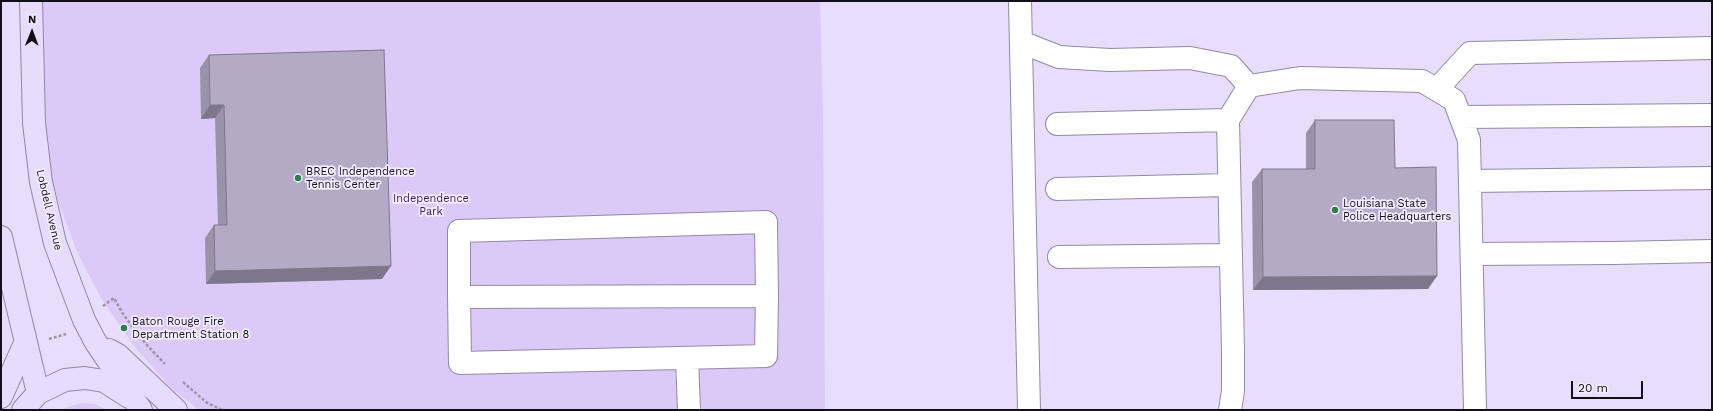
<!DOCTYPE html>
<style>
body{margin:0}
#map{position:relative;width:1713px;height:411px;overflow:hidden;background:#e8ddfb;font-family:"Work Sans",sans-serif}
canvas{display:block}
.frame{position:absolute;inset:0;border:2px solid #130f19;pointer-events:none}
.north{position:absolute;left:12px;top:12px;width:40px;height:40px;-webkit-text-stroke:3px #f4edff;paint-order:stroke;rotate:1deg;font-size:11px;font-weight:700;line-height:16px;text-align:center;color:#130f19}
.north::after{content:'';display:block;margin:auto;width:14px;height:18px;background:#130f19;clip-path:polygon(50% 0,100% 100%,50% 72%,0 100%)}
.scale{position:absolute;left:1571px;top:381px;width:72px;height:18px;box-sizing:border-box;border:2px solid #130f19;border-top:0;padding-left:5px;font-size:12px;line-height:14px;white-space:nowrap;color:#130f19;-webkit-text-stroke:3px #f4edff;paint-order:stroke}
</style>
<div id="map">
<canvas width="1713" height="411"></canvas>
<div class="frame"></div>
<div class="north">N</div>
<div class="scale">20 m</div>
</div>
<script>
const g = document.querySelector('canvas').getContext('2d');
g.lineJoin = 'round';
function paint(path, color) {
  g.fillStyle = color;
  g.fill(path, 'evenodd');
}
function shape(rows) {
  const path = new Path2D();
  for (const r of rows) {
    path.moveTo(r[0], r[1]);
    for (let i = 2; i < r.length; i += 2) path.lineTo(r[i], r[i + 1]);
  }
  return path;
}
function stroke(path, color, width, dash) {
  g.strokeStyle = color;
  g.lineWidth = width;
  g.lineCap = dash ? 'butt' : 'round';
  g.setLineDash(dash || []);
  g.stroke(path);
}
function drawText(font, color, halo, rows, align = 'center') {
  g.font = font + ' "Work Sans",sans-serif';
  g.lineWidth = 3.5;
  g.setLineDash([]);
  g.textBaseline = 'middle';
  g.strokeStyle = halo;
  g.fillStyle = color;
  for (const [text, x, y, turn = 0] of rows) {
    g.save();
    g.translate(x, y);
    g.rotate((+turn || 0) * Math.PI / 180);
    g.textAlign = isNaN(turn) ? turn : align;
    if (halo) g.strokeText(text, 0, 0);
    g.fillText(text, 0, 0);
    g.restore();
  }
}
const green = shape([
 [39,1,820,1,823,113,825,410,199,410,170,387,134,346,101,298,77,252,58,201,45,150],
 [82,403,95,404,107,410,61,410,71,406]
]);
const path = shape([
 [103,306,114,298,123,314,145,343,165,364],
 [49,339,66,334],
 [183,382,206,402,222,410]
]);
const minor = shape([
 [1020,1,1029,410],
 [1021,42,1059,57,1110,60,1190,58,1231,66,1249,86],
 [1437,89,1470,53,1712,48],
 [1461,117,1712,115],
 [1057,124,1228,120],
 [1470,181,1712,178],
 [1057,189,1229,185],
 [766,222,767,296,459,297,459,231,766,222],
 [1472,254,1614,253,1712,251],
 [1059,257,1231,255],
 [459,297,460,363,766,356,767,296],
 [687,358,689,410],
 [1230,410,1233,391,1233,350,1228,120,1249,86,1300,78,1422,81,1454,100,1469,140,1475,410]
]);
const major = shape([
 [31,1,34,123,41,182,55,243,84,320,95,341,141,410],
 [1,237,38,393],
 [109,350,118,355,176,410],
 [1,397,25,343],
 [23,410,38,393,65,380,85,378,104,381,129,397]
]);
const wall = shape([
 [209,55,382,279,206,284,205,238,214,225,218,225,215,118,201,119,200,68],
 [1315,120,1395,168,1428,289,1253,290,1252,182,1262,169,1306,169,1306,133]
]);
const shadedWall = shape([
 [210,105,224,105,215,118,201,119],
 [391,266,382,279,206,284,215,271],
 [1437,276,1428,289,1253,290,1263,277]
]);
const building = shape([
 [384,50,391,266,215,271,214,225,227,225,224,105,210,105,209,55,384,50],
 [1315,120,1394,120,1395,168,1436,167,1437,276,1263,277,1262,169,1315,169,1315,120]
]);
const markers = [
 [298,178,4,"#317e4d"],
 [1335,210,4,"#317e4d"],
 [124,328,4,"#317e4d"]
];
const poiNames = [
 ["BREC Independence",306,172],
 ["Tennis Center",306,185],
 ["Louisiana State",1343,204],
 ["Police Headquarters",1343,217],
 ["Baton Rouge Fire",132,322],
 ["Department Station 8",132,335]
];
const parkNames = [
 ["Independence",431,199],
 ["Park",431,212]
];
const streetNames = [
 ["Lobdell Avenue",49,210,77]
];
paint(green, '#dbc9f7');
stroke(minor, '#9389a4', 24);
stroke(major, '#9485ab', 24);
stroke(path, '#9d94ab', 2.5, [3, 2]);
stroke(minor, '#fff', 22);
stroke(major, '#e8dcfc', 22);
paint(wall, '#9b92aa');
paint(shadedWall, '#7e778b');
paint(building, '#b4aac6');
stroke(building, '#7e778b', 1);
for (const [x, y, r, color] of markers) {
  const dot = new Path2D();
  dot.arc(x, y, r, 0, 2 * Math.PI);
  g.fillStyle = color;
  g.fill(dot);
  stroke(dot, '#f4edff', 1.5);
}
drawText('11px', '#130f19', '#f4edff', poiNames, 'left');
drawText('11px', '#3c1b5e', '#f4edff', parkNames);
drawText('11px', '#130f19', '#f4edff', streetNames);
</script>
